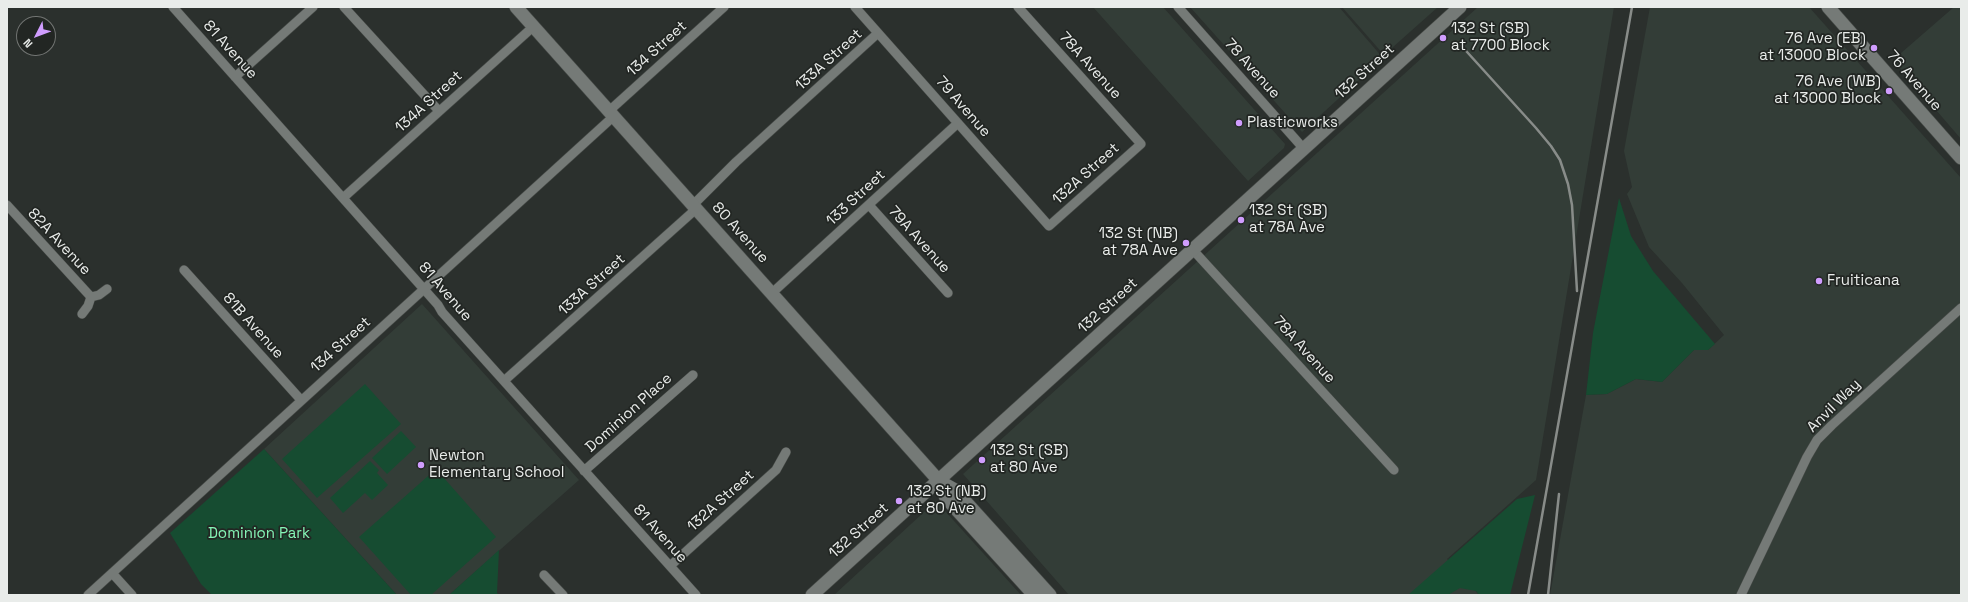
<!DOCTYPE html>
<style>
body{margin:0}
#map{position:relative;width:1968px;height:602px;overflow:hidden;background:#2b302d;font-family:"Space Grotesk",sans-serif}
canvas{display:block}
.frame{position:absolute;inset:0;border:8px solid #e9ecea;pointer-events:none}
.north{position:absolute;left:16px;top:16px;width:40px;height:40px;box-sizing:border-box;background:#222623;border:1px solid #727573;border-radius:50%;rotate:228deg;font-size:11px;font-weight:700;line-height:16px;text-align:center;color:#e9ecea}
.north::after{content:'';display:block;margin:auto;width:14px;height:18px;background:#d09dfe;clip-path:polygon(50% 0,100% 100%,50% 72%,0 100%)}
</style>
<div id="map">
<canvas width="1968" height="602"></canvas>
<div class="frame"></div>
<div class="north">N</div>
</div>
<script>
const g = document.querySelector('canvas').getContext('2d');
g.lineJoin = 'round';
function paint(path, color) {
  g.fillStyle = color;
  g.fill(path, 'evenodd');
}
function shape(rows) {
  const path = new Path2D();
  for (const r of rows) {
    path.moveTo(r[0], r[1]);
    for (let i = 2; i < r.length; i += 2) path.lineTo(r[i], r[i + 1]);
  }
  return path;
}
function stroke(path, color, width, dash) {
  g.strokeStyle = color;
  g.lineWidth = width;
  g.lineCap = dash ? 'butt' : 'round';
  g.setLineDash(dash || []);
  g.stroke(path);
}
function drawText(font, color, halo, rows, align = 'center') {
  g.font = font + ' "Space Grotesk",sans-serif';
  g.lineWidth = 3.5;
  g.setLineDash([]);
  g.textBaseline = 'middle';
  g.strokeStyle = halo;
  g.fillStyle = color;
  for (const [text, x, y, turn = 0] of rows) {
    g.save();
    g.translate(x, y);
    g.rotate((+turn || 0) * Math.PI / 180);
    g.textAlign = isNaN(turn) ? turn : align;
    if (halo) g.strokeText(text, 0, 0);
    g.fillText(text, 0, 0);
    g.restore();
  }
}
const built = shape([
 [1093,7,1163,7,1285,144,1284,148,1248,181],
 [1190,7,1339,7,1383,58,1302,132],
 [1342,7,1438,7,1384,55],
 [1478,7,1614,7,1536,480,1447,559,1479,595,1069,595,963,474],
 [1650,7,1809,7,1961,178,1961,595,1550,595,1586,395,1607,394,1636,379,1662,382,1694,350,1708,350,1724,335,1682,283,1649,247,1627,194,1632,187,1624,151],
 [1954,7,1961,7,1961,139,1893,60],
 [422,304,579,480,449,595,397,595,264,449],
 [936,501,1021,595,834,595]
]);
const green = shape([
 [1619,198,1631,236,1653,271,1715,344,1708,350,1694,350,1662,382,1636,379,1607,394,1586,395,1593,333],
 [365,384,401,424,317,498,282,459],
 [401,431,416,447,387,474,372,458],
 [264,449,397,595,212,595,201,584,170,533],
 [370,461,379,470,377,473,388,485,372,500,365,493,343,513,330,498],
 [436,469,496,537,431,595,411,595,359,537],
 [1535,495,1510,595,1479,595,1476,591,1460,588,1448,595,1408,595,1517,499],
 [499,550,497,593,499,595,449,595]
]);
const street = shape([
 [173,7,438,305,442,312,696,595],
 [344,7,439,111],
 [855,7,1049,226,1141,144,1018,7],
 [1178,7,1304,149],
 [235,77,313,7],
 [609,111,724,7],
 [343,198,534,26],
 [7,205,91,297,88,306,82,314],
 [693,205,736,162,878,33],
 [869,205,948,293],
 [1193,250,1394,470],
 [184,270,301,400],
 [772,293,958,123],
 [91,297,99,295,107,289],
 [505,380,696,209],
 [584,471,693,375],
 [670,566,776,470,786,452],
 [112,573,132,595],
 [544,575,563,595],
 [88,595,614,116],
 [1741,595,1807,457,1817,440,1832,425,1961,308]
]);
const secondary = shape([
 [516,7,939,481,955,490,1050,595],
 [1828,7,1961,158],
 [939,481,946,498,1034,595],
 [812,595,1460,7]
]);
const rail = shape([
 [1458,42,1536,128,1551,146,1560,160,1568,184,1572,205,1577,291],
 [1528,595,1632,7],
 [1548,595,1559,494]
]);
const markers = [
 [1443,38,4,"#d09dfe"],
 [1874,48,4,"#d09dfe"],
 [1889,91,4,"#d09dfe"],
 [1239,123,4,"#d09dfe"],
 [1241,220,4,"#d09dfe"],
 [1186,243,4,"#d09dfe"],
 [1819,281,4,"#d09dfe"],
 [982,460,4,"#d09dfe"],
 [421,465,4,"#d09dfe"],
 [899,501,4,"#d09dfe"]
];
const poiNames = [
 ["132 St (SB)",1451,29],
 ["at 7700 Block",1451,46],
 ["76 Ave (EB)",1866,39,"right"],
 ["at 13000 Block",1866,56,"right"],
 ["76 Ave (WB)",1881,82,"right"],
 ["at 13000 Block",1881,99,"right"],
 ["Plasticworks",1247,123],
 ["132 St (SB)",1249,211],
 ["at 78A Ave",1249,228],
 ["132 St (NB)",1178,234,"right"],
 ["at 78A Ave",1178,251,"right"],
 ["Fruiticana",1827,281],
 ["132 St (SB)",990,451],
 ["at 80 Ave",990,468],
 ["Newton",429,456],
 ["Elementary School",429,473],
 ["132 St (NB)",907,492],
 ["at 80 Ave",907,509]
];
const streetNames = [
 ["134 Street",657,49,-42],
 ["81 Avenue",230,50,48],
 ["133A Street",829,60,-42],
 ["78A Avenue",1090,66,48],
 ["78 Avenue",1252,69,48],
 ["132 Street",1365,72,-42],
 ["76 Avenue",1914,81,49],
 ["134A Street",429,102,-42],
 ["79 Avenue",963,107,49],
 ["132A Street",1086,174,-42],
 ["133 Street",856,198,-43],
 ["80 Avenue",740,233,48],
 ["79A Avenue",919,240,48],
 ["82A Avenue",59,242,47],
 ["133A Street",592,285,-42],
 ["81 Avenue",445,292,49],
 ["132 Street",1108,306,-42],
 ["81B Avenue",253,326,48],
 ["134 Street",341,345,-42],
 ["78A Avenue",1304,350,48],
 ["Anvil Way",1834,406,-45],
 ["Dominion Place",629,413,-42],
 ["132A Street",721,501,-42],
 ["132 Street",859,531,-42],
 ["81 Avenue",660,534,48]
];
const parkNames = [
 ["Dominion Park",259,534]
];
paint(built, '#333d37');
paint(green, '#164c31');
stroke(street, '#474b48', 10);
stroke(secondary, '#474b48', 14);
stroke(street, '#757a77', 9);
stroke(secondary, '#757a77', 13);
stroke(rail, '#888c89', 2.5);
for (const [x, y, r, color] of markers) {
  const dot = new Path2D();
  dot.arc(x, y, r, 0, 2 * Math.PI);
  g.fillStyle = color;
  g.fill(dot);
  stroke(dot, '#222623', 1.5);
}
drawText('15px', '#e9ecea', '#222623', poiNames, 'left');
drawText('15px', '#e9ecea', '#222623', streetNames);
drawText('15px', '#84f5b6', '#222623', parkNames);
</script>
